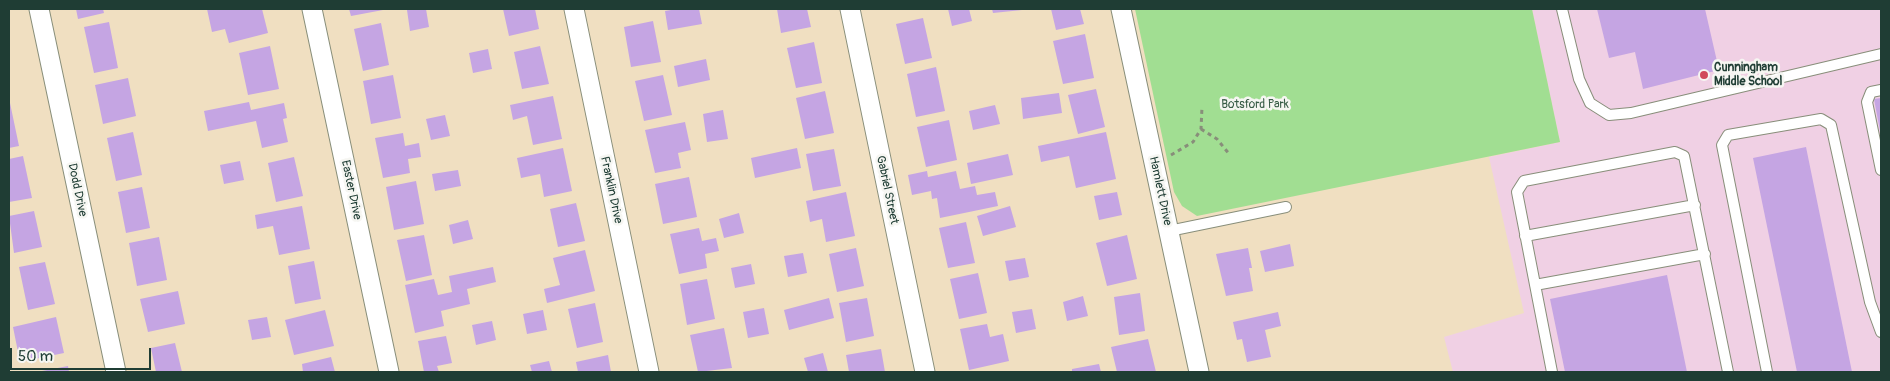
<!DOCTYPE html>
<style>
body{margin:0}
#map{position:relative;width:1890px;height:381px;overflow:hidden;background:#f0dfc1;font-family:Pangolin,sans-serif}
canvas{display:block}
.frame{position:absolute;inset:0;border:10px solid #1f3d34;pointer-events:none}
.scale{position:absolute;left:10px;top:348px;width:141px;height:22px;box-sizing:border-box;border:2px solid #1f3d34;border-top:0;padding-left:6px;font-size:15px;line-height:18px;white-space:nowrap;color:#1f3d34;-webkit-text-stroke:4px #f6f6f2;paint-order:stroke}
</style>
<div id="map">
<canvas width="1890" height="381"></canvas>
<div class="frame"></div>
<div class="scale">50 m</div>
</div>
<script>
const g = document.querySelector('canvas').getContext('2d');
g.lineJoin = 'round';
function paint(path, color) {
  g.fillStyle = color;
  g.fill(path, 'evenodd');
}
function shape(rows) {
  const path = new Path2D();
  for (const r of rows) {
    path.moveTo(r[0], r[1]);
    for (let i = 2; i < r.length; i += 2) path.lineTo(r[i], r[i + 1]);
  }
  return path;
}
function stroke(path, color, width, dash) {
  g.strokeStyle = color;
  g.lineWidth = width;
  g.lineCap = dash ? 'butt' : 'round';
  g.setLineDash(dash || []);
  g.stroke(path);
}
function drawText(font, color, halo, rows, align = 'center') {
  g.font = font + ' Pangolin,sans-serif';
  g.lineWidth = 5;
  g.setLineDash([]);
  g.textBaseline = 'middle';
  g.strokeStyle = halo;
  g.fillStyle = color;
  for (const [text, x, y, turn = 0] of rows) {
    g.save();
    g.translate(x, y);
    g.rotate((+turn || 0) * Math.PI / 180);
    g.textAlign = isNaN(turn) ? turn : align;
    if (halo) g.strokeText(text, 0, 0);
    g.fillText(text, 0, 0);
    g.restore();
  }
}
const built = shape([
 [1532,9,1881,9,1881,372,1453,372,1444,337,1524,313,1489,157,1560,142]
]);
const green = shape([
 [1135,9,1532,9,1560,142,1197,216,1182,206,1174,192]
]);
const building = shape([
 [76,9,103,9,104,13,78,19],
 [207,9,262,9,268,33,229,43,225,29,212,32],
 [349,9,383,9,383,10,351,16],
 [426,9,429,27,410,31,407,10],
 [503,9,535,9,539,29,509,36],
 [677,9,699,9,702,24,668,30,665,11],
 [777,9,807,9,811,27,781,33],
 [948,9,969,9,972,21,952,26],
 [992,9,1022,9,1022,10,993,13],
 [1051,9,1080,9,1084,24,1056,30],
 [1597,9,1705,9,1719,70,1643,89,1635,52,1609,58],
 [923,18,932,58,905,64,896,24],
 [653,21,661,62,631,67,624,27],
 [109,22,118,68,94,73,84,27],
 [381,23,389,65,363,71,354,29],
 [1085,34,1094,78,1063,84,1053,41],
 [814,42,822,83,796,88,787,48],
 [270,46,279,89,248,95,239,53],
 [540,46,549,84,522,89,514,52],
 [488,49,492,69,473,73,469,53],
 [706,59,710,80,678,87,674,66],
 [936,67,945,111,916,117,907,74],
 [393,75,401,118,371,124,363,81],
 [663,75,672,115,644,121,635,81],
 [128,78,136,116,103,124,95,85],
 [1096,89,1105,127,1078,134,1068,95],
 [825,91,834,133,805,139,796,98],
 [1059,93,1062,113,1023,119,1021,98],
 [553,96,562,139,533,145,527,116,513,120,510,105],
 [1881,98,1881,131,1880,131,1874,99],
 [249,102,251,110,284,103,287,118,283,119,288,142,262,148,256,121,208,131,204,111],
 [10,103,19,146,9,148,9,104],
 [995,105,1000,124,973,130,969,111],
 [723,110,728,139,707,142,703,114],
 [445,115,450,136,431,140,426,119],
 [949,120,957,160,926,167,917,127],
 [685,122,691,150,678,153,681,168,655,173,645,130],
 [133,132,142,175,116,181,107,138],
 [1106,132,1116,179,1076,188,1069,156,1041,162,1038,146],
 [403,133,405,146,419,143,421,157,408,159,410,173,383,178,375,138],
 [1806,147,1852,372,1797,372,1753,158],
 [563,148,572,191,544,197,540,174,521,178,517,158],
 [797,148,801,168,755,178,751,158],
 [834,149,841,186,813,191,806,154],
 [1008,154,1013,175,971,184,967,163],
 [23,156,32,198,9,202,9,159],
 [294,157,303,196,276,202,268,163],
 [240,161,244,180,224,184,220,165],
 [458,170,461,186,435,191,432,174],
 [927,171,928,177,956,171,960,189,975,186,977,195,995,192,998,206,940,218,937,198,932,199,931,191,912,195,908,175],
 [689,177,697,217,663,224,655,184],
 [416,181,424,224,394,230,386,187],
 [142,187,150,228,126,233,118,192],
 [846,192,855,236,826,242,822,219,810,222,806,201],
 [1117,192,1122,215,1099,220,1094,196],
 [576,203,585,241,558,247,550,209],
 [302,206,310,249,279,255,273,226,257,229,255,215],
 [1010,206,1016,227,983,236,977,216],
 [34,211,42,247,14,253,9,216],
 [739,213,744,233,724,238,719,219],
 [468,220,473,239,453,244,449,225],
 [966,222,975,263,948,268,939,228],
 [699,228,702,241,716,238,719,251,705,254,707,268,679,274,670,234],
 [424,235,432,275,406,281,397,240],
 [1127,235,1137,279,1107,286,1096,243],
 [159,237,167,280,137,286,129,243],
 [1290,244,1294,266,1265,272,1260,251],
 [856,248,864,286,837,292,829,254],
 [1248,248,1252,268,1249,268,1253,291,1226,296,1216,254],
 [585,250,595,291,547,303,544,289,560,285,553,258],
 [803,253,807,273,788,277,784,256],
 [1025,258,1029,277,1009,281,1005,261],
 [314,261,321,299,295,304,288,266],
 [45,262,55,304,28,310,19,267],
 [751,264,755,284,735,288,731,268],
 [493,267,496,282,467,289,470,304,441,311,444,326,415,333,405,285,434,279,438,295,452,292,449,276],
 [978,273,987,313,959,319,950,279],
 [1667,275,1687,372,1565,372,1550,299],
 [707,279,715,319,687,325,680,284],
 [178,291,185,324,148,332,140,299],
 [1140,293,1145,331,1119,335,1114,297],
 [1083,296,1088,316,1067,321,1063,302],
 [829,298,834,318,789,330,784,310],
 [867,298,874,336,846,342,839,303],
 [595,303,603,342,577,348,568,309],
 [764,308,769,334,748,338,743,312],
 [1032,309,1036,329,1016,333,1012,312],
 [325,310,334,346,294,355,285,320],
 [543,310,547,330,527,334,523,314],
 [1278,312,1281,326,1265,330,1271,357,1247,362,1242,339,1237,340,1233,322],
 [56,317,64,353,20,362,13,327],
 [267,317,271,337,252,340,248,320],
 [492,321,496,340,476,345,472,325],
 [987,324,990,337,1003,334,1009,361,969,370,960,329],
 [724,328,732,368,698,372,690,335],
 [446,336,452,363,437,366,439,372,424,372,418,341],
 [1148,339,1156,372,1117,372,1111,347],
 [175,343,182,372,156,372,151,348],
 [881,349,885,372,849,372,846,355],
 [823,353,828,372,808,372,804,358],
 [608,355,611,372,578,372,576,362],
 [331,357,335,372,303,372,302,364],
 [549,361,552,372,532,372,530,365],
 [1099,364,1101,372,1072,372,1072,369],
 [68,366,69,372,42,372,42,371]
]);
const path = shape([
 [1201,129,1217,139,1230,155],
 [1171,155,1193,142,1201,129,1202,107]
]);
const service = shape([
 [1562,9,1579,79,1590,103,1609,115,1631,113,1881,54],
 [1881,90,1871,92,1867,102,1881,170],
 [1169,231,1286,207],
 [1525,236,1695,205],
 [1535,285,1705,254],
 [1552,372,1517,192,1524,181,1675,152,1684,156,1728,372],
 [1767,372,1722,145,1728,135,1821,119,1831,125,1870,302,1881,332]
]);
const minor = shape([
 [39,9,116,372],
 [312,9,389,372],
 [574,9,649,372],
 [850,9,925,372],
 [1121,9,1199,372]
]);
const markers = [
 [1704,75,5,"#d1495b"]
];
const poiNames = [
 ["Cunningham",1714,68],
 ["Middle School",1714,82]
];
const parkNames = [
 ["Botsford Park",1255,105]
];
const streetNames = [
 ["Dodd Drive",77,190,78],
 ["Easter Drive",351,190,78],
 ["Franklin Drive",611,190,78],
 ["Gabriel Street",887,190,78],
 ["Hamlett Drive",1160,191,78]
];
paint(built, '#f0d0e4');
paint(green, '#a1de92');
paint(building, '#c5a5e3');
stroke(service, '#888e7a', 12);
stroke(minor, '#888e7a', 21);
stroke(path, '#888e7a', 3, [4, 4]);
stroke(service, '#fff', 10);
stroke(minor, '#fff', 19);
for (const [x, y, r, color] of markers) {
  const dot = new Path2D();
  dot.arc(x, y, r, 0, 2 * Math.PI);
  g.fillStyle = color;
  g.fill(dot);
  stroke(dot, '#f6f6f2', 2);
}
drawText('bold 12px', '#1f3d34', '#f6f6f2', poiNames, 'left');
drawText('12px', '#395d47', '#f6f6f2', parkNames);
drawText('12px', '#1f3d34', '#f6f6f2', streetNames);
</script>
